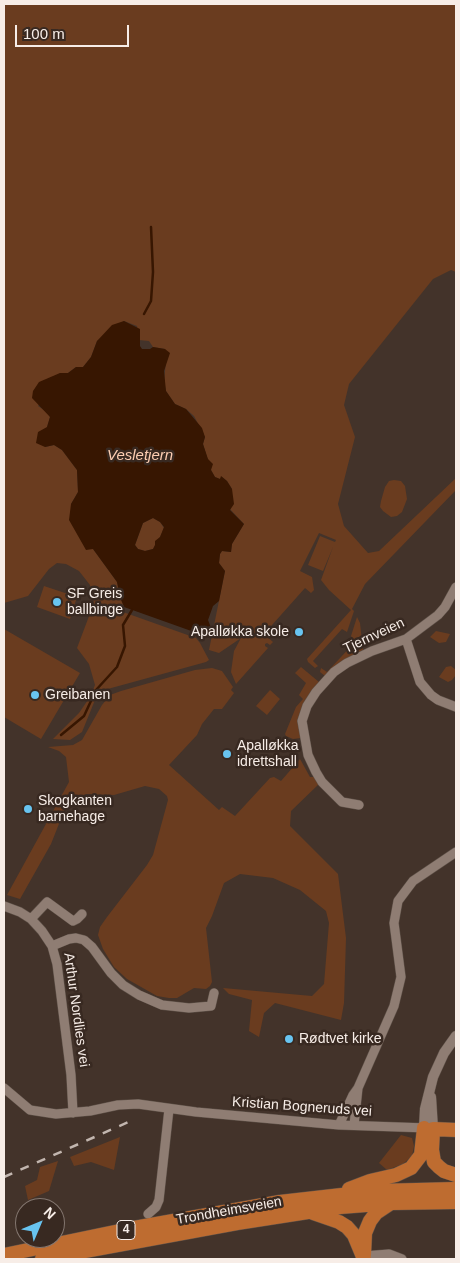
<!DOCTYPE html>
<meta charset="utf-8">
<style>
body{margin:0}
#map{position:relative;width:460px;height:1263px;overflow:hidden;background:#43332a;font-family:Arial,sans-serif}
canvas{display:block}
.frame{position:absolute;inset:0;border:5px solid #f7ede7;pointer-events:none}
.north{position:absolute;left:15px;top:1198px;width:50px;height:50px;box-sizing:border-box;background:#382921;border:1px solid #847770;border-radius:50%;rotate:45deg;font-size:14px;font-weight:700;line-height:20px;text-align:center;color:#f7ede7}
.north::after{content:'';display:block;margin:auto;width:18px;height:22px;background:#68c4f0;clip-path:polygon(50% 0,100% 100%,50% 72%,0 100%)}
.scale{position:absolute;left:15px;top:25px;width:114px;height:22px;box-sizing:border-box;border:2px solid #f7ede7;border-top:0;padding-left:6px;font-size:15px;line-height:18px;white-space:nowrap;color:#f7ede7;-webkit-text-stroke:4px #382921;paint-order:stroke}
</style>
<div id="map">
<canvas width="460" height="1263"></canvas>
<div class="frame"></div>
<div class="north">N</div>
<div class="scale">100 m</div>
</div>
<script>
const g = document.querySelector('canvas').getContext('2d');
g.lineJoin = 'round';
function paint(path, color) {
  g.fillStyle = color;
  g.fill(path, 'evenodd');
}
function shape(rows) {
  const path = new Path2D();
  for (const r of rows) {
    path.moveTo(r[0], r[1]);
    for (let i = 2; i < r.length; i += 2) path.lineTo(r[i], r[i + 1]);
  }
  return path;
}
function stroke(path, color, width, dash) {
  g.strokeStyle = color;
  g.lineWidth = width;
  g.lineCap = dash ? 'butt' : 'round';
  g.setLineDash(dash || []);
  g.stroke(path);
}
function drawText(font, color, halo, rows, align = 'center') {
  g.font = font + ' Arial,sans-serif';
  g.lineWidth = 5;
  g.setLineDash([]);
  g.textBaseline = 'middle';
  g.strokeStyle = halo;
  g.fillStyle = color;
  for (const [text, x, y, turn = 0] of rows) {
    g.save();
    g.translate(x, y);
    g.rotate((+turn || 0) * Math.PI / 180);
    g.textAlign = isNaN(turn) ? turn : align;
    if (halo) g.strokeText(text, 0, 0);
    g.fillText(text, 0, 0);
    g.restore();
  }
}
const green = shape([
 [4,4,456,4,456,272,451,270,433,279,349,384,344,405,355,437,338,504,344,526,368,553,379,551,456,478,456,490,365,584,352,609,354,611,347,632,342,629,313,661,318,666,315,668,308,662,307,659,351,610,329,590,321,580,333,547,323,571,308,565,320,536,335,542,336,540,319,533,300,571,312,577,314,590,311,593,305,588,264,634,273,642,270,645,267,643,265,644,265,646,268,648,236,684,231,672,234,651,241,638,219,653,209,650,225,571,219,563,220,554,222,551,231,552,232,544,244,524,230,509,232,489,227,481,222,477,220,479,215,477,211,470,203,444,205,437,194,416,186,409,175,404,166,391,164,382,166,361,165,349,153,347,149,341,139,340,137,326,124,321,97,341,91,357,83,367,76,367,68,373,60,373,38,406,47,412,50,417,47,427,45,447,54,445,62,450,77,470,78,492,71,504,93,549,117,582,120,597,124,607,123,612,196,638,200,643,209,660,206,662,104,690,95,700,82,732,70,740,53,739,79,713,90,697,95,685,89,664,77,648,94,603,90,585,79,571,66,564,57,563,49,569,28,596,4,603],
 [394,480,401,481,405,486,407,499,402,512,397,516,391,517,383,511,380,507,381,501,385,487,389,481],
 [153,518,160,522,164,528,160,537,153,549,145,551,138,549,135,545,143,523],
 [44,586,77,597,70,619,37,607],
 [357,617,360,623,363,650,346,659,325,676,320,672,321,668,327,672,355,642,351,636],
 [4,629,80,673,41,739,4,717],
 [436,631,450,634,446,642,439,643,430,637],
 [451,666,456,670,456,675,452,680,448,682,439,677,446,667],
 [301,667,319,682,301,738,293,739,286,736,285,734,296,707,303,699,299,695,306,683,295,673],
 [212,668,222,671,233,687,231,690,234,693,222,709,214,709,202,724,197,735,169,765,219,810,222,807,235,816,270,778,274,777,281,781,300,759,310,777,316,777,320,783,291,811,290,826,338,874,346,938,344,1003,341,1020,275,1003,264,1013,259,1037,249,1031,252,1000,229,994,223,988,312,996,324,984,329,923,326,911,300,890,273,878,240,874,224,883,212,916,206,928,212,982,210,986,206,989,194,988,177,998,169,998,157,996,127,979,114,967,103,949,98,935,100,927,107,917,147,865,153,855,168,800,167,796,159,789,145,786,114,795,87,794,76,798,66,806,51,844,20,899,7,895,69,782,66,757,59,751,48,747,73,745,82,740,102,705,110,695,121,691,195,670],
 [270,690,280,699,267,715,256,706],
 [401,1135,412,1138,414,1146,412,1156,403,1164,387,1170,379,1163],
 [120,1137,114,1170,91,1162,74,1166,70,1157],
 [58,1161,49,1191,28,1200,25,1186,37,1180,40,1167]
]);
const water = shape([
 [124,321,140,329,140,346,142,349,150,349,153,347,165,349,170,353,164,371,166,391,175,404,186,409,202,428,205,437,203,444,208,459,213,464,211,470,215,477,220,479,221,476,227,481,232,489,234,504,230,510,244,524,232,544,231,552,222,551,220,554,219,563,225,571,219,601,213,606,208,620,213,633,211,638,124,607,120,597,117,582,93,549,86,550,69,520,71,504,78,492,77,470,62,450,54,445,45,447,36,443,38,432,47,427,50,417,32,398,33,391,39,382,60,373,68,373,76,367,83,367,91,357,97,341,112,325],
 [153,518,160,522,164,527,160,537,155,541,155,545,153,549,145,551,138,549,135,545,143,523]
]);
const stream = shape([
 [144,314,151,301,153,272,151,227],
 [61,735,84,716,96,690,117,667,125,646,123,625,132,610]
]);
const minor = shape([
 [406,639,420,682,431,695,438,700,456,707],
 [359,805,342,802,322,782,316,772,308,755,302,721,307,706,316,692,334,672,347,663,372,651,406,639,438,615,445,607,456,587],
 [4,906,20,912,31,919,42,931,52,946,57,964,71,1075,73,1113],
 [31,919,47,902,73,921,77,919,82,914],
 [52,946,69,939,76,938,84,940,92,947,111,973,123,985,139,995,162,1005,189,1008,211,1006,214,993],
 [4,1088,30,1110,56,1114,90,1111,118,1105,138,1104,196,1112,339,1125,428,1128],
 [358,1088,394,1006,401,977,394,923,398,901,413,881,456,852],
 [339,1125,353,1095,358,1088,354,1125],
 [148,1214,156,1207,159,1200,169,1109],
 [364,1256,389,1254,402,1259]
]);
const tertiary = shape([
 [431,1097,433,1129],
 [424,1128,425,1109,433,1077,444,1053,456,1036]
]);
const trunk = shape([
 [456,1130,433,1129,432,1150,434,1162,439,1167,444,1171,456,1175],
 [349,1189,370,1181,396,1175,411,1168,421,1155,424,1128],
 [313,1213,339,1222,347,1227,354,1235,364,1259],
 [4,1255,134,1228,280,1202,377,1191,456,1189],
 [364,1255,365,1233,370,1221,376,1213,391,1203],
 [42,1259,237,1223,340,1207,392,1203,456,1202]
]);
const rail = shape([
 [4,1177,133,1120]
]);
const markers = [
 [57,602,5,"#68c4f0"],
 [299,632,5,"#68c4f0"],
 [35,695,5,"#68c4f0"],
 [227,754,5,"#68c4f0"],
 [28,809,5,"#68c4f0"],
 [289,1039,5,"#68c4f0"]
];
const shields = [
 [126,1230,18]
];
const shieldNames = [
 ["4",126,1230]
];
const poiNames = [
 ["SF Greis",67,594],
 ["ballbinge",67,610],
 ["Apalløkka skole",289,632,"right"],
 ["Greibanen",45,695],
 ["Apalløkka",237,746],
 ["idrettshall",237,762],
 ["Skogkanten",38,801],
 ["barnehage",38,817],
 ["Rødtvet kirke",299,1039]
];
const streetNames = [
 ["Tjernveien",374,636,-25],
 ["Arthur Nordlies vei",76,1010,82],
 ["Kristian Bogneruds vei",302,1107,4],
 ["Trondheimsveien",229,1211,-10]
];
const waterNames = [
 ["Vesletjern",140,456]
];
paint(green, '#6a3c1f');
paint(water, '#371601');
stroke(stream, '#371601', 2.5);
stroke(minor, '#5f5249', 10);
stroke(tertiary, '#5f5249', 11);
stroke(trunk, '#5f5249', 15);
stroke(minor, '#8f7d73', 9);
stroke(tertiary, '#8f7d73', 10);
stroke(trunk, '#be6c30', 14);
stroke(rail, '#c2b6af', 2.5, [9, 9]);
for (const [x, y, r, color] of markers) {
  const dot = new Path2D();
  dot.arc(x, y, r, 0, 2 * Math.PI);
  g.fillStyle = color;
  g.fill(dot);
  stroke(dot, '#382921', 2);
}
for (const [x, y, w] of shields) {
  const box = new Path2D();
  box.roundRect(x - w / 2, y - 9.5, w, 19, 4);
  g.fillStyle = '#382921';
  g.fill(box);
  stroke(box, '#f7ede7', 1);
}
drawText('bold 12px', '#f7ede7', null, shieldNames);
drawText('14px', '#f7ede7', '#382921', poiNames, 'left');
drawText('14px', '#f7ede7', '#382921', streetNames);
drawText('italic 15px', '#fccdb2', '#382921', waterNames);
</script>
